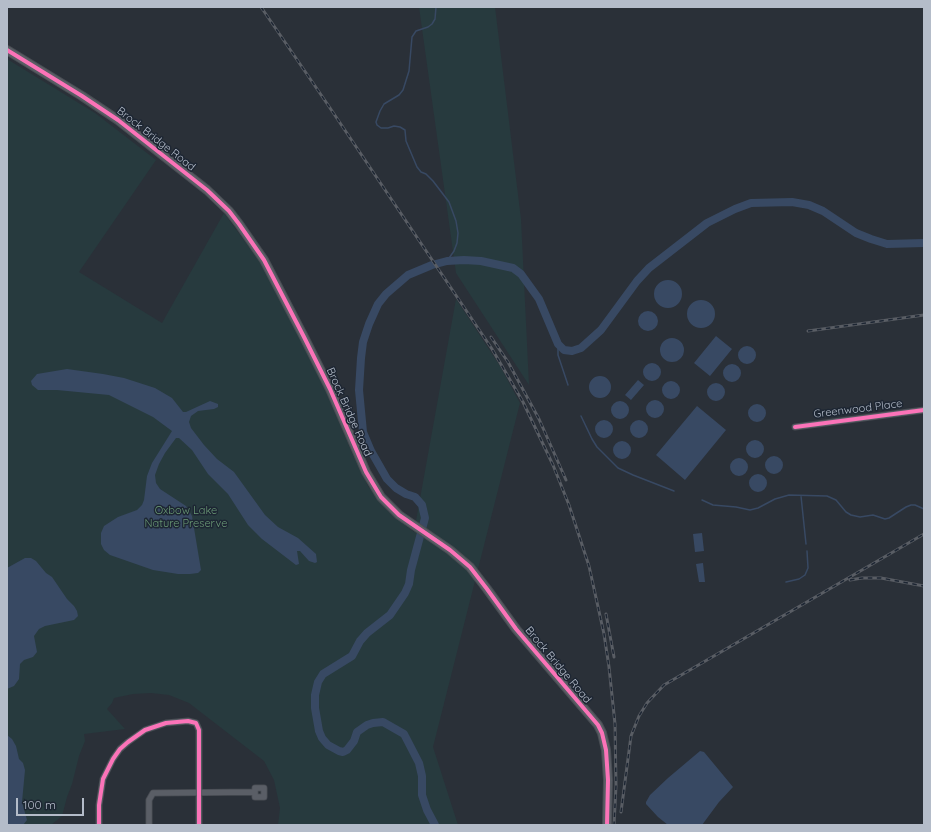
<!DOCTYPE html>
<style>
body{margin:0}
#map{position:relative;width:931px;height:832px;overflow:hidden;background:#2a3038;font-family:Quicksand,sans-serif}
canvas{display:block}
.frame{position:absolute;inset:0;border:8px solid #b4bcc9;pointer-events:none}
.scale{position:absolute;left:16px;top:798px;width:68px;height:18px;box-sizing:border-box;border:2px solid #b4bcc9;border-top:0;padding-left:5px;font-size:12px;line-height:14px;white-space:nowrap;color:#b4bcc9;-webkit-text-stroke:3px #1d2633;paint-order:stroke}
</style>
<div id="map">
<canvas width="931" height="832"></canvas>
<div class="frame"></div>
<div class="scale">100 m</div>
</div>
<script>
const g = document.querySelector('canvas').getContext('2d');
g.lineJoin = 'round';
function paint(path, color) {
  g.fillStyle = color;
  g.fill(path, 'evenodd');
}
function shape(rows) {
  const path = new Path2D();
  for (const r of rows) {
    if (r.length === 3) {
      path.moveTo(r[0] + r[2], r[1]);
      path.arc(r[0], r[1], r[2], 0, 2 * Math.PI);
      continue;
    }
    path.moveTo(r[0], r[1]);
    for (let i = 2; i < r.length; i += 2) path.lineTo(r[i], r[i + 1]);
  }
  return path;
}
function stroke(path, color, width, dash) {
  g.strokeStyle = color;
  g.lineWidth = width;
  g.lineCap = dash ? 'butt' : 'round';
  g.setLineDash(dash || []);
  g.stroke(path);
}
function drawText(font, color, halo, rows, align = 'center') {
  g.font = font + ' Quicksand,sans-serif';
  g.lineWidth = 3;
  g.setLineDash([]);
  g.textBaseline = 'middle';
  g.strokeStyle = halo;
  g.fillStyle = color;
  for (const [text, x, y, turn = 0] of rows) {
    g.save();
    g.translate(x, y);
    g.rotate((+turn || 0) * Math.PI / 180);
    g.textAlign = isNaN(turn) ? turn : align;
    if (halo) g.strokeText(text, 0, 0);
    g.fillText(text, 0, 0);
    g.restore();
  }
}
const green = shape([
 [419,7,495,7,521,219,529,385,456,273],
 [7,59,95,113,156,160,79,272,162,323,224,213,260,262,300,338,326,391,354,457,368,486,388,511,414,532,456,299,500,366,520,403,433,747,458,825,278,825,280,808,274,780,264,761,189,703,169,695,151,693,133,694,114,698,112,703,107,709,125,729,84,734,85,741,79,756,72,784,67,797,62,816,51,825,7,825]
]);
const water = shape([
 [668,294,14],
 [701,314,14],
 [648,321,10],
 [716,336,732,349,710,376,694,363],
 [672,350,12],
 [747,355,9],
 [652,372,9],
 [732,373,9],
 [67,369,103,374,124,378,155,388,172,398,183,412,186,412,210,401,218,404,218,407,214,409,198,411,191,416,189,422,191,428,204,445,217,459,234,472,265,515,278,527,298,538,316,554,317,562,315,563,309,561,300,551,297,551,299,564,296,565,262,539,248,525,228,494,208,474,192,450,179,438,176,438,165,453,159,464,155,475,156,483,160,489,186,506,192,516,201,570,198,573,190,574,178,574,153,570,110,555,104,550,101,544,101,533,104,526,118,517,137,510,142,505,144,500,147,476,152,463,172,431,153,417,109,395,57,390,38,390,32,385,31,381,37,374],
 [600,387,11],
 [638,380,644,385,631,400,625,395],
 [671,390,9],
 [716,392,9],
 [655,409,9],
 [620,410,9],
 [757,413,9],
 [697,406,726,430,685,480,656,455],
 [639,429,9],
 [604,429,9],
 [755,449,9],
 [622,450,9],
 [774,465,9],
 [739,467,9],
 [758,483,9],
 [702,533,704,551,695,552,693,534],
 [25,558,31,558,36,561,46,573,52,577,67,599,74,606,77,611,78,616,74,620,45,626,39,629,34,636,37,652,33,657,24,660,20,664,19,679,14,686,7,689,7,568],
 [703,563,705,582,699,582,696,564],
 [7,735,12,739,16,746,19,759,23,763,25,770,22,802,27,820,23,825,7,825],
 [700,751,704,752,733,787,719,802,702,825,668,825,658,817,646,804,646,802,650,795,668,778]
]);
const stream = shape([
 [436,7,435,19,432,24,428,27,416,31,412,37,409,71,403,90,399,95,384,104,380,111,376,122,377,125,381,128,388,128,394,126,400,127,405,130,406,141,417,167,421,172,426,174,433,181,449,202,456,221,458,233,457,243,454,251,447,261],
 [558,344,558,355,568,385],
 [581,416,592,439,597,447,618,468,633,475,674,491],
 [801,496,806,544],
 [702,500,713,505,736,507,750,510,758,508,775,499,789,495,827,496,836,500,846,512,851,515,860,517,873,515,885,519,889,518,906,507,911,505,915,505,924,509],
 [786,582,799,579,805,575,808,568,807,551]
]);
const river = shape([
 [435,825,427,810,422,795,422,776,419,763,404,734,383,722,373,723,367,725,357,732,354,741,347,750,343,752,339,751,328,745,322,738,319,731,315,708,315,695,318,682,323,674,352,656,360,641,367,633,390,615,405,593,409,584,411,570,425,518,422,505,415,497,406,494,396,488,387,479,371,451,363,432,359,390,361,358,363,342,369,324,378,304,386,294,408,275,432,265,447,261,464,260,481,261,513,268,521,274,539,299,558,344,564,350,572,351,581,348,601,330,637,281,649,268,707,223,735,209,751,203,792,202,809,205,823,211,856,233,871,239,887,244,924,243]
]);
const street = shape([
 [795,427,924,410],
 [255,788,264,788,264,797,255,797,255,788],
 [99,825,99,805,103,779,113,759,120,749,128,742,145,730,166,723,188,721,196,723,199,730,199,825],
 [149,825,149,800,153,793,255,792]
]);
const secondary = shape([
 [7,50,82,96,118,120,207,190,229,211,239,224,264,260,304,337,330,389,366,472,381,497,399,515,450,550,470,567,487,589,516,629,598,725,602,733,606,750,608,780,607,825]
]);
const rail = shape([
 [261,7,328,105,492,349,523,402,553,465,569,505,589,566,604,634,609,667,615,724,616,786,614,825],
 [808,331,924,315],
 [491,337,508,362,539,419,566,480],
 [850,580,862,578,881,578,924,586],
 [606,614,614,657],
 [621,812,631,736,639,716,647,703,664,685,924,534]
]);
const cycleway = shape([
 [7,50,82,96,118,120,207,190,229,211,239,224,264,260,304,337,330,389,366,472,381,497,399,515,450,550,470,567,487,589,516,629,598,725,602,733,606,750,608,780,607,825],
 [795,427,924,410],
 [99,825,99,805,103,779,113,759,120,749,128,742,145,730,166,723,188,721,196,723,199,730,199,825]
]);
const streetNames = [
 ["Brock Bridge Road",156,139,38],
 ["Greenwood Place",858,409,-7],
 ["Brock Bridge Road",349,412,66],
 ["Brock Bridge Road",558,665,50]
];
const parkNames = [
 ["Oxbow Lake",186,511],
 ["Nature Preserve",186,524]
];
paint(green, '#273a3e');
paint(water, '#384963');
stroke(stream, '#384963', 1.5);
stroke(river, '#384963', 8);
stroke(street, '#484c53', 7);
stroke(secondary, '#484c53', 10);
stroke(street, '#5a5e66', 5.5);
stroke(secondary, '#595d64', 8);
stroke(rail, '#595d64', 3);
stroke(rail, '#1d2633', 1.5, [4.5]);
stroke(cycleway, '#fb73b8', 4);
drawText('11px', '#b4bcc9', '#1d2633', streetNames);
drawText('11px', '#6b9a76', '#1d2633', parkNames);
</script>
